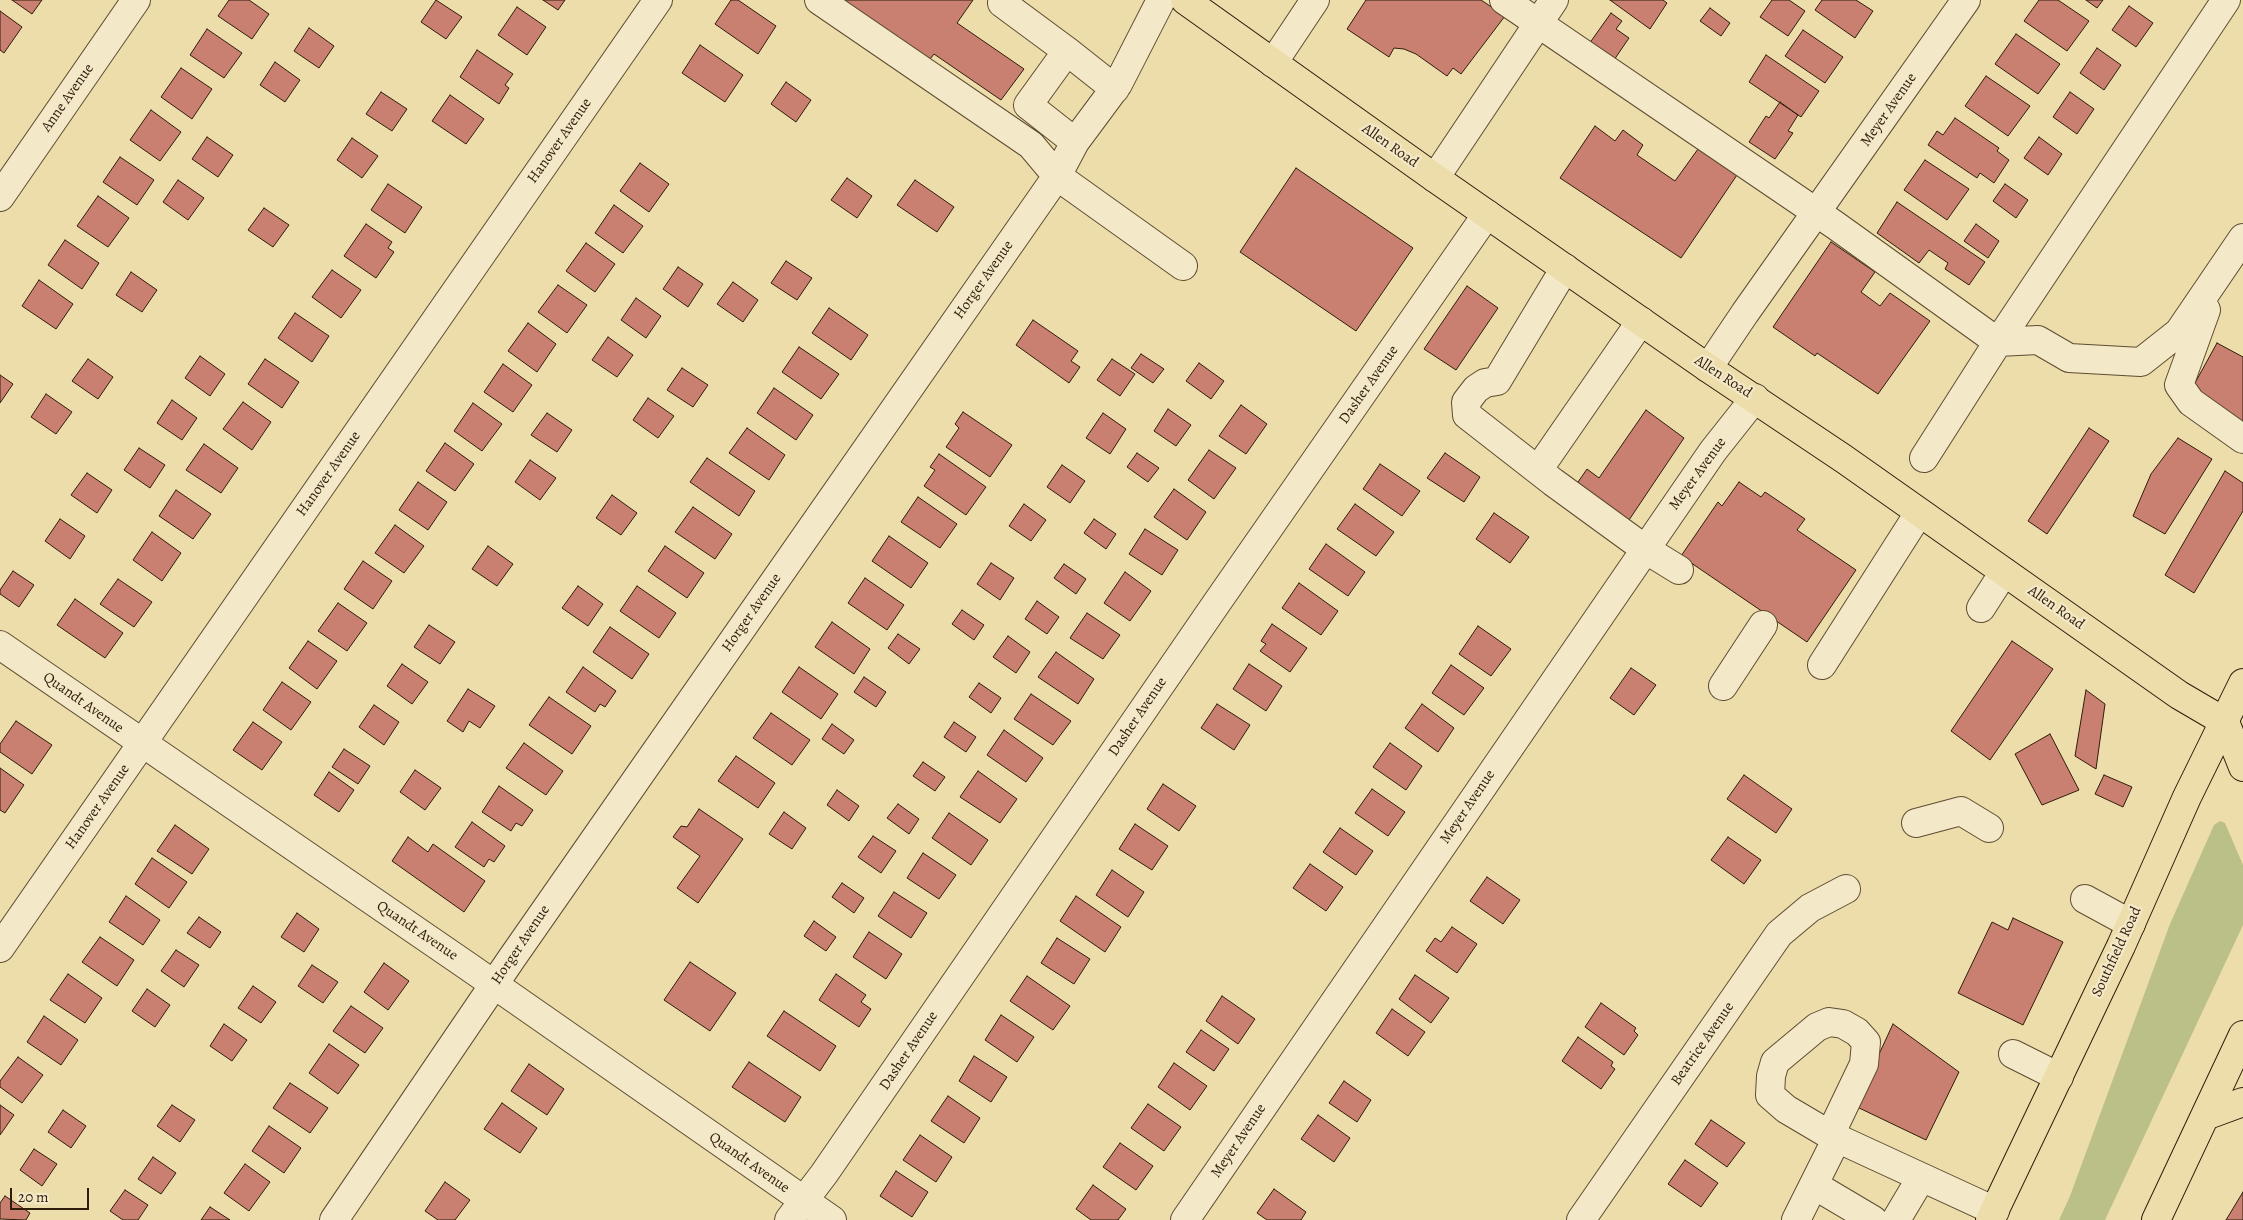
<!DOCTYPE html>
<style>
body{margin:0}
#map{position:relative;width:2243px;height:1220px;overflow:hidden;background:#edddab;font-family:Alegreya,serif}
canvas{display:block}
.scale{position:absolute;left:10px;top:1188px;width:79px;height:22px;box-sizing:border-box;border:2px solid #2f1c0a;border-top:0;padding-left:6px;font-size:15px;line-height:18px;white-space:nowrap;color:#2f1c0a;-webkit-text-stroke:4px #f3e9c8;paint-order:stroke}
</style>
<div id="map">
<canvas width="2243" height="1220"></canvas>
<div class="scale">20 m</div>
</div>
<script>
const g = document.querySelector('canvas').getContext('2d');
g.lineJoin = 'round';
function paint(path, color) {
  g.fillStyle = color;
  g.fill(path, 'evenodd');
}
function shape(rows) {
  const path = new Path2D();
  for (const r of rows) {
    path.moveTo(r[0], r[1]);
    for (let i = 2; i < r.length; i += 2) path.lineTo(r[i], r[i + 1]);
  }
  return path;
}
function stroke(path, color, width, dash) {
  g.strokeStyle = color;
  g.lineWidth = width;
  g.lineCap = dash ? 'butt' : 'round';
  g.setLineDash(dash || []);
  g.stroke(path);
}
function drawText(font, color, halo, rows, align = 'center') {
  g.font = font + ' Alegreya,serif';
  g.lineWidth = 4.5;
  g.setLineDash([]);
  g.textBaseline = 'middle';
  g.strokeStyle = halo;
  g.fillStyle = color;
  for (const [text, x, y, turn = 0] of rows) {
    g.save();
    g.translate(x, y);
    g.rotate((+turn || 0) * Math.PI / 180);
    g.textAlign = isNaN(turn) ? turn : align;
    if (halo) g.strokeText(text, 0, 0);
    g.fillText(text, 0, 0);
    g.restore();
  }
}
const green = shape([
 [2220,821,2225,823,2243,865,2243,925,2105,1220,2059,1220,2070,1196,2170,924,2214,825]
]);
const building = shape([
 [12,0,42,0,32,14,12,0],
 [229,0,249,0,269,14,252,39,218,16,229,0],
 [436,0,462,17,446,39,421,22,436,0],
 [543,0,565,0,558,10,543,0],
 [731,0,738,0,776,26,758,54,715,24,731,0],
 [836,0,973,0,957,23,1024,69,1001,100,934,54,927,63,836,0],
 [1366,0,1481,0,1505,16,1461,74,1453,68,1447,76,1416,54,1404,49,1394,48,1389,57,1347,29,1366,0],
 [1610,0,1663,0,1667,3,1650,29,1610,0],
 [1772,0,1789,0,1805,11,1788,36,1760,17,1772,0],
 [1822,0,1856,0,1873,11,1855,38,1815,10,1822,0],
 [2039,0,2058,0,2089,21,2067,51,2024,21,2039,0],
 [2086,0,2103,0,2097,8,2086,0],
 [2129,6,2153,23,2136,47,2112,30,2129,6],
 [517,7,546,27,527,55,498,35,517,7],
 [1710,8,1730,23,1721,36,1700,21,1710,8],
 [0,11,22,27,4,53,0,50,0,11],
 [1611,13,1622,21,1616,29,1629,38,1614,60,1589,44,1611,13],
 [309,28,334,46,319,68,294,51,309,28],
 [207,29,242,53,224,78,190,55,207,29],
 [1803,30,1843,57,1825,83,1785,56,1803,30],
 [2016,34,2060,64,2038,94,1995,64,2016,34],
 [700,45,743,75,725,102,682,73,700,45],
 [2097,48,2121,65,2104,90,2080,73,2097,48],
 [477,50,513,74,505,85,509,88,499,104,460,77,477,50],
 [1766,55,1819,91,1801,117,1749,82,1766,55],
 [275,62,300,80,285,102,260,85,275,62],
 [181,68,212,89,192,119,161,97,181,68],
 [1986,76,2030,106,2008,136,1965,106,1986,76],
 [786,82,811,100,796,122,771,104,786,82],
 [381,92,407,109,392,131,366,114,381,92],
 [2070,92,2094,109,2077,134,2053,117,2070,92],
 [450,95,484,119,466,144,432,121,450,95],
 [1780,102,1798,115,1788,131,1793,133,1775,159,1749,142,1766,116,1769,118,1780,102],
 [151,110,181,132,160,161,130,140,151,110],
 [1955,118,1999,148,1997,151,2009,160,1994,183,1980,173,1977,178,1928,145,1937,131,1943,135,1955,118],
 [1595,126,1615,141,1623,130,1643,145,1637,155,1675,181,1698,149,1737,175,1681,258,1560,178,1595,126],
 [207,137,233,155,218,177,192,159,207,137],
 [2039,137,2062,154,2048,175,2024,158,2039,137],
 [352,138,378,156,362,178,337,160,352,138],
 [120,157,154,180,137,205,103,182,120,157],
 [1925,160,1969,189,1947,220,1904,190,1925,160],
 [640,163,669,184,649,212,620,191,640,163],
 [1296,168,1413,248,1356,331,1240,252,1296,168],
 [847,178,872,196,857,218,831,200,847,178],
 [178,180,204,198,188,220,163,202,178,180],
 [915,180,954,207,937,232,897,205,915,180],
 [388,184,422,207,405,233,371,210,388,184],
 [2005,184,2028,200,2016,218,1993,201,2005,184],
 [98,196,129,218,108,247,77,226,98,196],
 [1897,202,1985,262,1969,285,1945,269,1948,263,1929,250,1919,263,1877,233,1897,202],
 [614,205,643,226,623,253,595,233,614,205],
 [264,208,289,225,273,247,248,230,264,208],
 [366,224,392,242,388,248,394,252,376,278,344,256,366,224],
 [1976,224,1999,241,1988,258,1964,241,1976,224],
 [65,240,99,263,82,289,48,265,65,240],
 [1831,242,1875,272,1861,292,1880,306,1890,293,1930,321,1878,394,1817,353,1815,356,1773,327,1831,242],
 [586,243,615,264,595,292,566,271,586,243],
 [786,261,812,278,797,300,771,283,786,261],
 [678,267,703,284,688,307,663,289,678,267],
 [332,270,361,290,341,318,312,297,332,270],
 [131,272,157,290,142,312,116,295,131,272],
 [39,280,73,304,56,329,22,306,39,280],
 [733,282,758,300,743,322,717,304,733,282],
 [558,285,587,305,567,333,538,312,558,285],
 [1467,286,1498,308,1456,370,1424,349,1467,286],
 [636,298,661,316,646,338,621,320,636,298],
 [829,308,868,335,851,360,812,333,829,308],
 [295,313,329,336,312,362,278,338,295,313],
 [1033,320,1078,351,1071,361,1080,367,1069,383,1016,345,1033,320],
 [528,323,556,344,537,372,508,351,528,323],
 [608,337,633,355,617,377,592,360,608,337],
 [2217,343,2243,357,2243,422,2190,392,2217,343],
 [799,347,839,374,821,399,782,372,799,347],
 [1141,354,1164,369,1153,383,1131,368,1141,354],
 [200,356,225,374,210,396,185,378,200,356],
 [88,359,113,377,98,399,72,381,88,359],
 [265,359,299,382,282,408,248,384,265,359],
 [1112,359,1135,374,1120,396,1097,380,1112,359],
 [1199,363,1224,381,1211,399,1186,381,1199,363],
 [503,364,532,385,513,412,484,392,503,364],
 [682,368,708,385,693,407,667,390,682,368],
 [0,375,13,384,0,403,0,375],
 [774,388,813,415,796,440,757,413,774,388],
 [46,394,72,412,56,434,31,417,46,394],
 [648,398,674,416,658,438,633,420,648,398],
 [172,400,197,418,182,440,157,423,172,400],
 [243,402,271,422,252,450,223,429,243,402],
 [473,403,502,424,482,451,454,431,473,403],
 [1241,405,1267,424,1246,454,1219,436,1241,405],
 [1168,409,1191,425,1176,446,1154,431,1168,409],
 [1646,410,1684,438,1629,520,1576,485,1587,469,1599,478,1646,410],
 [963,412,1012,445,990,477,946,447,959,428,955,424,963,412],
 [547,413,572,430,557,452,531,435,547,413],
 [1103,413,1126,429,1110,454,1086,438,1103,413],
 [747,428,785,455,769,480,729,453,747,428],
 [2089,428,2109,441,2047,534,2028,521,2089,428],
 [2178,438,2212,459,2165,534,2133,516,2151,474,2178,438],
 [445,443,474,464,455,491,426,471,445,443],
 [204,444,238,468,221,493,186,470,204,444],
 [139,448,165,465,150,488,124,470,139,448],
 [1209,450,1236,468,1214,499,1188,480,1209,450],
 [1137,453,1159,468,1148,482,1127,467,1137,453],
 [1445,453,1480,477,1464,502,1427,478,1445,453],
 [939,454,986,487,966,515,924,486,935,470,930,467,939,454],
 [707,458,755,491,739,516,690,482,707,458],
 [530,460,556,478,540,500,515,482,530,460],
 [1380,464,1420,491,1402,516,1363,489,1380,464],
 [1062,465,1085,481,1070,503,1047,487,1062,465],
 [2225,471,2243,483,2243,511,2194,593,2165,575,2225,471],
 [87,473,112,490,97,513,71,495,87,473],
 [418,482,447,502,428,530,399,510,418,482],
 [1739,482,1761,497,1765,492,1805,519,1797,530,1856,570,1807,642,1681,556,1718,502,1722,506,1739,482],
 [1174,489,1206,512,1187,540,1154,517,1174,489],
 [176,490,211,514,193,539,159,516,176,490],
 [612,495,637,513,621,535,596,518,612,495],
 [918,497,957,524,940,548,901,522,918,497],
 [1024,504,1046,520,1031,541,1009,526,1024,504],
 [1355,504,1394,532,1376,556,1337,529,1355,504],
 [693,507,732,534,715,559,675,532,693,507],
 [1494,513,1529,537,1510,563,1476,539,1494,513],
 [60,519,85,536,70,559,45,541,60,519],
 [1094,519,1116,534,1106,549,1084,533,1094,519],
 [395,525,424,546,404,573,375,553,395,525],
 [1145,529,1178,550,1162,575,1129,554,1145,529],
 [152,532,181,553,162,581,133,560,152,532],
 [889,536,928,563,911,588,872,561,889,536],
 [1326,544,1365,572,1348,596,1309,569,1326,544],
 [488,546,513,564,497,586,472,569,488,546],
 [665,546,704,573,687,598,648,571,665,546],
 [363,561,392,581,373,609,344,589,363,561],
 [991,563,1014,578,1000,600,977,584,991,563],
 [1064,564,1086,579,1076,594,1054,578,1064,564],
 [13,571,34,585,19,607,0,594,0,590,13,571],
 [1125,572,1151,591,1130,621,1104,603,1125,572],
 [865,578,904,605,887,630,848,603,865,578],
 [118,579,152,602,134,627,100,604,118,579],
 [1299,583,1338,611,1321,635,1282,608,1299,583],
 [578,586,603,604,588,626,562,608,578,586],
 [637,586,676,613,659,638,620,611,637,586],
 [75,599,123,633,105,658,57,625,75,599],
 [1037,601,1059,617,1047,634,1025,619,1037,601],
 [338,603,367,623,347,651,318,631,338,603],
 [962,610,984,625,974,640,952,624,962,610],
 [1087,613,1120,635,1103,659,1070,638,1087,613],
 [832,622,870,649,854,674,815,647,832,622],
 [1272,624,1307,648,1290,672,1260,651,1266,644,1261,641,1272,624],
 [429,625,455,642,440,664,414,647,429,625],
 [1478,626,1511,649,1491,676,1459,654,1478,626],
 [610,627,649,654,632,679,593,652,610,627],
 [898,634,920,649,909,664,888,648,898,634],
 [1008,636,1030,652,1016,673,993,657,1008,636],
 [308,641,337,661,317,689,289,668,308,641],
 [2012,641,2053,669,1990,760,1951,731,2012,641],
 [1056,652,1094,679,1078,704,1038,677,1056,652],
 [402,664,428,682,412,704,387,686,402,664],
 [1249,664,1282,686,1266,711,1233,689,1249,664],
 [1451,665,1484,688,1464,715,1432,693,1451,665],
 [583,667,616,691,605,707,600,704,595,712,566,692,583,667],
 [799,667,838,694,821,719,782,692,799,667],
 [1631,668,1656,685,1634,715,1610,698,1631,668],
 [864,677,886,692,876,707,854,692,864,677],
 [282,682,311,702,291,730,263,710,282,682],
 [979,683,1001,698,991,713,969,697,979,683],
 [468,689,495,706,480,728,469,721,463,732,447,721,468,689],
 [2086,690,2105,704,2096,769,2075,756,2086,690],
 [1031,694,1071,721,1053,745,1014,719,1031,694],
 [549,697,591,726,572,754,529,725,549,697],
 [1217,704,1250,725,1234,750,1201,728,1217,704],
 [1422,704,1454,728,1438,752,1405,728,1422,704],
 [374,705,399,722,384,745,359,727,374,705],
 [771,713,810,740,792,765,753,738,771,713],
 [16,721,52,745,32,774,0,752,0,744,16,721],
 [253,722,282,742,262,770,233,750,253,722],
 [954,722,976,737,966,752,944,737,954,722],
 [832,724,854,740,844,754,822,739,832,724],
 [1004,730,1043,758,1026,782,987,755,1004,730],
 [2050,734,2079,790,2042,805,2015,754,2050,734],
 [524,743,563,771,546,795,506,768,524,743],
 [1390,743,1422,766,1406,790,1373,767,1390,743],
 [344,749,370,766,358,784,332,767,344,749],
 [736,756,775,783,758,808,718,781,736,756],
 [923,762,945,777,935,791,913,776,923,762],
 [0,768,24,785,5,813,0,810,0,768],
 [415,770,441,788,425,810,400,792,415,770],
 [978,771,1017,799,1000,823,960,797,978,771],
 [329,772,354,790,339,812,314,795,329,772],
 [1744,775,1792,809,1776,833,1727,799,1744,775],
 [2104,775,2132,787,2123,807,2095,794,2104,775],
 [1163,784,1196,806,1179,831,1147,809,1163,784],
 [499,786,533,810,522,826,516,823,511,831,482,812,499,786],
 [1372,789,1405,812,1388,836,1355,813,1372,789],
 [837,790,859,806,849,821,827,805,837,790],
 [898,804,919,819,909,834,887,818,898,804],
 [699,809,743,839,698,903,677,888,700,856,673,837,681,826,687,827,699,809],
 [784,812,806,828,792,849,769,834,784,812],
 [949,813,988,840,971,865,932,838,949,813],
 [472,822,505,846,494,862,489,859,484,867,455,847,472,822],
 [1135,824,1168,846,1152,870,1119,849,1135,824],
 [175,825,209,849,192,874,157,851,175,825],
 [1340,828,1373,851,1356,875,1323,852,1340,828],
 [873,836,896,851,881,873,858,857,873,836],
 [408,837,428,852,433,844,485,881,464,912,392,861,408,837],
 [1728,837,1761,860,1744,884,1711,860,1728,837],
 [923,853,956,875,939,899,907,878,923,853],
 [152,858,187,882,169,908,135,884,152,858],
 [1310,864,1343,887,1326,911,1293,888,1310,864],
 [1112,870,1144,892,1128,917,1096,895,1112,870],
 [1487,877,1520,900,1503,924,1470,901,1487,877],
 [842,883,864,898,854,913,832,897,842,883],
 [894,892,927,913,911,938,878,916,894,892],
 [126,896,160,920,143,945,109,922,126,896],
 [1076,896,1121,927,1105,952,1060,921,1076,896],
 [297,913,319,929,304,952,281,937,297,913],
 [199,917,221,932,210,948,187,933,199,917],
 [2013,918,2063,942,2023,1025,1958,993,1992,922,2008,930,2013,918],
 [814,921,836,937,826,951,804,936,814,921],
 [1452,927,1477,944,1457,973,1426,951,1435,938,1441,942,1452,927],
 [869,932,902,954,886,979,853,957,869,932],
 [100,937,134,960,117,986,82,962,100,937],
 [1057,938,1090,959,1074,984,1041,963,1057,938],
 [176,950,199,965,184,987,161,971,176,950],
 [690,962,736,993,710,1031,664,1000,690,962],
 [384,963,409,981,388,1010,364,992,384,963],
 [312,965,338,982,323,1003,298,986,312,965],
 [68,974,102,998,85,1023,50,1000,68,974],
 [836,974,866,995,861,1002,871,1009,859,1027,819,1000,836,974],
 [1415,975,1449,998,1431,1023,1399,999,1415,975],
 [1027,976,1070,1006,1053,1030,1010,1001,1027,976],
 [253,986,276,1002,261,1023,238,1008,253,986],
 [147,989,170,1005,155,1027,132,1011,147,989],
 [1222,996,1255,1019,1238,1044,1206,1021,1222,996],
 [1601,1003,1636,1028,1634,1031,1638,1035,1624,1055,1585,1027,1601,1003],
 [351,1006,383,1028,365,1053,333,1031,351,1006],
 [1392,1009,1425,1032,1408,1056,1376,1033,1392,1009],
 [784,1011,836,1046,820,1071,767,1036,784,1011],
 [1001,1015,1034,1037,1017,1062,985,1040,1001,1015],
 [44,1016,78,1040,61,1065,27,1042,44,1016],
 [224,1024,247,1040,232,1061,210,1046,224,1024],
 [1893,1024,1959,1072,1926,1140,1855,1106,1893,1024],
 [1201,1030,1229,1049,1214,1071,1186,1052,1201,1030],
 [1578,1037,1613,1062,1611,1066,1615,1069,1601,1089,1562,1061,1578,1037],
 [329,1044,359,1065,338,1094,309,1073,329,1044],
 [974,1056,1007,1077,991,1102,959,1081,974,1056],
 [18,1057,43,1075,22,1103,0,1087,0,1081,18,1057],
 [749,1062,801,1097,785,1122,732,1087,749,1062],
 [1174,1063,1207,1086,1190,1110,1158,1087,1174,1063],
 [529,1064,564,1089,547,1115,511,1091,529,1064],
 [1344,1081,1371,1100,1357,1122,1329,1103,1344,1081],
 [290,1083,328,1108,310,1133,273,1108,290,1083],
 [948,1096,980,1118,964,1143,931,1121,948,1096],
 [502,1103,537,1128,520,1153,484,1129,502,1103],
 [1148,1104,1181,1127,1164,1151,1131,1128,1148,1104],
 [0,1105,14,1115,0,1135,0,1105],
 [172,1105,195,1120,180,1142,157,1126,172,1105],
 [63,1110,86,1126,71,1148,48,1132,63,1110],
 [1318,1115,1350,1138,1334,1162,1301,1139,1318,1115],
 [1711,1120,1745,1143,1727,1167,1695,1144,1711,1120],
 [269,1126,301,1148,284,1173,252,1151,269,1126],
 [920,1135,952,1157,936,1182,903,1160,920,1135],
 [1120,1143,1153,1166,1136,1190,1103,1167,1120,1143],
 [34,1149,57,1164,42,1186,20,1170,34,1149],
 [153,1157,176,1173,161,1194,138,1179,153,1157],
 [1685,1160,1718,1183,1701,1207,1668,1184,1685,1160],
 [245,1164,270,1182,249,1211,224,1193,245,1164],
 [896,1171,928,1192,912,1217,880,1196,896,1171],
 [445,1182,470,1200,455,1220,438,1220,425,1211,445,1182],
 [1093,1185,1126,1209,1118,1220,1091,1220,1076,1209,1093,1185],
 [1274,1189,1306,1212,1301,1220,1267,1220,1257,1213,1274,1189],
 [125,1190,148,1205,138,1220,123,1220,110,1211,125,1190],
 [2243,1192,2243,1220,2226,1220,2243,1192],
 [5,1196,30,1213,26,1220,0,1219,0,1203,5,1196],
 [210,1207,230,1220,201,1220,210,1207]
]);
const minor = shape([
 [819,0,1031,145,1057,176,1183,266],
 [1004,0,1002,3,1067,51],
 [1504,0,1835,225,1998,342,2038,340,2069,358,2141,362,2179,332,2243,238],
 [1273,63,1315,0],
 [1075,142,1028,105,1067,51,1115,89],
 [1435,178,1554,0],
 [0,197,136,0],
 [1565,268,1497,381,1485,383,1476,389,1466,402,1467,415,1553,482,1645,549,1679,570],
 [2206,310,2179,385,2191,402,2243,439],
 [1708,368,1745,313,1966,0],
 [1924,458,1998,342,2226,0],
 [1538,470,1641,321],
 [1981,608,2004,572],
 [0,645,469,967,832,1220],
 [1822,665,1919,513],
 [1723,686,1763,625],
 [1916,823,1961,811,1989,828],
 [2085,899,2131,924],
 [0,948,658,0],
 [2013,1054,2059,1077],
 [1830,1135,1864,1064,1866,1042,1857,1032,1843,1024,1829,1022,1817,1027,1775,1062,1771,1076,1770,1095,1786,1109,1830,1135,1995,1211],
 [1814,1185,1873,1220],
 [334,1220,512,958,1057,176,1075,142,1118,84,1161,0],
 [789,1220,824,1174,1216,604,1487,214],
 [1185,1220,1713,451,1755,398],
 [1581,1220,1779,934,1810,908,1846,889],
 [1796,1220,1837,1138],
 [1896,1220,1921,1178]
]);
const major = shape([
 [1185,0,1435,178,1708,368,1844,459,2179,695,2225,722,2243,767]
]);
const highway = shape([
 [2205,1116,2243,1102],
 [1990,1220,2121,946,2187,797,2243,683],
 [2156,1220,2243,1035]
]);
const streetNames = [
 ["Anne Avenue",68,98,-55],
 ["Meyer Avenue",1889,110,-55],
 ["Hanover Avenue",560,141,-55],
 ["Allen Road",1390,146,35],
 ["Horger Avenue",984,280,-55],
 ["Allen Road",1723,377,33],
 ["Dasher Avenue",1369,385,-55],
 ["Hanover Avenue",329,474,-55],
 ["Meyer Avenue",1698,474,-54],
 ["Allen Road",2056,608,35],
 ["Horger Avenue",752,613,-55],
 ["Quandt Avenue",83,703,35],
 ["Dasher Avenue",1138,717,-56],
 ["Hanover Avenue",98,807,-55],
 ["Meyer Avenue",1468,807,-56],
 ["Quandt Avenue",417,931,34],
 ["Horger Avenue",521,945,-56],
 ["Southfield Road",2117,952,-65],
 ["Beatrice Avenue",1703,1044,-55],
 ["Dasher Avenue",909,1051,-56],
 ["Meyer Avenue",1239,1141,-56],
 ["Quandt Avenue",749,1163,35]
];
paint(green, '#bac088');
paint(building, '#c98071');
stroke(building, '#2f1c0a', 1);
stroke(minor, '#5e4c32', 30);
stroke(major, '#2f1c0a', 30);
stroke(highway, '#2f1c0a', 30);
stroke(minor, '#f3e9c8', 28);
stroke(major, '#edddab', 28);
stroke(highway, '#edddab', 28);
drawText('15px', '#2f1c0a', '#f3e9c8', streetNames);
</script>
